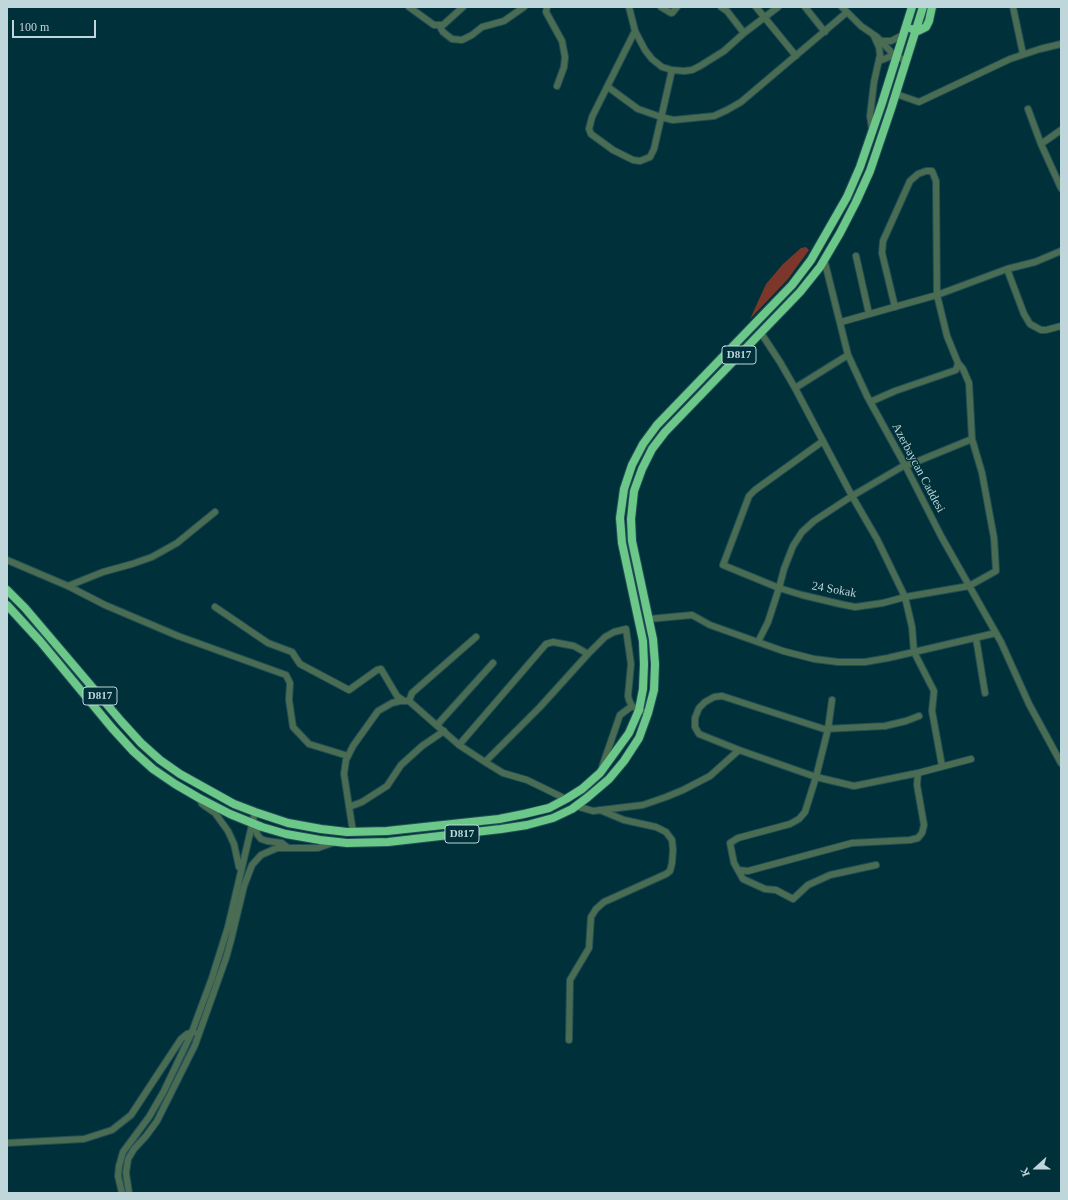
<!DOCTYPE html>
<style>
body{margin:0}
#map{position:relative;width:1068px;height:1200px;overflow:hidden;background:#003039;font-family:"Times New Roman",serif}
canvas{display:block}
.frame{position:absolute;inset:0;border:8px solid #bfd6db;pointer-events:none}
.north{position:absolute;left:1016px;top:1148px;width:40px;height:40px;-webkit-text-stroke:3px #003039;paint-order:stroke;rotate:249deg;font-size:11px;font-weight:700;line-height:16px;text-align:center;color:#bfd6db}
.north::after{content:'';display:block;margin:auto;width:14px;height:18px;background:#bfd6db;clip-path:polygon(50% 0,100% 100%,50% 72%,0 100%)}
.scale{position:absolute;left:12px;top:20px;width:84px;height:18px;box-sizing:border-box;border:2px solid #bfd6db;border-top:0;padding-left:5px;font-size:12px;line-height:14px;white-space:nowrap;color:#bfd6db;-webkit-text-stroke:3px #003039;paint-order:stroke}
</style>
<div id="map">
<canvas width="1068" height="1200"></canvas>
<div class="frame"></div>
<div class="north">K</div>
<div class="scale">100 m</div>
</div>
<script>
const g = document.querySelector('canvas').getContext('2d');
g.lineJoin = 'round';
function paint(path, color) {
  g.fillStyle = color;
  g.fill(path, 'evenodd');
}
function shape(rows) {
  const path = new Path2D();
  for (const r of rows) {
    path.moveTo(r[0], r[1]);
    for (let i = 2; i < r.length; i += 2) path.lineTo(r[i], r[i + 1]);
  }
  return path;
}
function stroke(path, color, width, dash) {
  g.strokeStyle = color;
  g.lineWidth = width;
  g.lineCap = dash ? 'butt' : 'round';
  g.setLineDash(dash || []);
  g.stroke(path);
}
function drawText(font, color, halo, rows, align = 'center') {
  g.font = font + ' "Times New Roman",serif';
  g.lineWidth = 3;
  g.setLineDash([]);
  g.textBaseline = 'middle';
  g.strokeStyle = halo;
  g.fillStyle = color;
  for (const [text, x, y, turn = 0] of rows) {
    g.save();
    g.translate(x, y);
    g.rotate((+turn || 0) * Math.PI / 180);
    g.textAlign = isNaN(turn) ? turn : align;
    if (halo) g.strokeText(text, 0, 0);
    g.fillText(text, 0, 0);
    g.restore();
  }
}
const green = shape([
 [806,247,809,250,788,279,750,319,766,284,783,264,801,248]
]);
const minor = shape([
 [409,7,434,25,443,25,463,7],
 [547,7,546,12,562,41,565,57,564,67,557,86],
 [629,7,635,31,645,50,652,59,662,67,672,70,684,71,692,70,700,66,724,51,744,33,778,7],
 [661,7,671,13,672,13,677,7],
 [721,7,727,11,744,33],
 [756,7,796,56],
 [805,7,825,32],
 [842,7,861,26,877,37,894,55,906,61],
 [1013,7,1023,54],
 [439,25,443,32,452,39,462,40,472,35,482,27,504,21,524,7],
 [635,31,592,117,589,129,591,134,613,150,633,160,640,161,650,157,654,149,672,70],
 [881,41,891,41,903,35],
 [879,61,894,55],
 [608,87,638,109,661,117,673,120,714,116,727,110,741,102,846,13],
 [896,94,919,102,1010,59,1040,49,1061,44],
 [1028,109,1041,144,1061,188],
 [872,129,870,116,874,82,880,55,879,47,874,36],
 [1041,144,1061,130],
 [856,256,869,314],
 [824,259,848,355,867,396,905,465,941,536,1001,642,1029,704,1061,763],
 [1007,269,1024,314,1030,324,1041,330,1046,330,1061,326],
 [841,322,937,295,1007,269,1035,262,1061,251],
 [761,333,780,362,795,388,852,496,877,539,905,597,912,627,914,652,934,691,932,711,942,766],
 [795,388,848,355],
 [870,402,895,391,956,370,958,363,947,336,937,295,936,181,932,171,926,171,918,174,910,181,883,241,882,253,895,307],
 [823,441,755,490,749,496,723,565,779,588,802,595,840,604,855,607,883,603,905,597,969,586,996,571,994,538,982,473,972,439,969,383,963,369,958,363],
 [7,560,68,586,105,605,178,636,286,675,290,683,289,700,293,727,309,744,348,756],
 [68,586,103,572,132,564,152,557,177,543,215,512],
 [215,607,268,643,292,652,300,664,349,690,377,670,381,669,397,696,404,701],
 [649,619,692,615,710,625,783,651,814,659,838,662,865,662,888,658,996,633],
 [976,638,985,693],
 [758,642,768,622,779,588,784,569,793,546,802,532,814,521,852,496,905,465,911,464,972,439],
 [832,700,828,729,816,777,805,812,799,819,790,824,738,838,730,843,734,863,738,870,748,871,852,843,910,840,918,838,922,833,924,825,917,785,918,773],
 [409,701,412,693,476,637],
 [919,716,906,721,885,726,824,729,722,696,714,697,705,702,699,708,695,718,695,727,699,734,739,750,816,777,854,786,918,773,971,759],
 [437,725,493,663],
 [459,745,546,644,553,642,574,646,588,654],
 [485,762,503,773,527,780,566,799],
 [602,767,620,715,632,706],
 [199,798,202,804,215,813,228,831,234,844,239,867],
 [576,806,593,811,643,805,666,797,683,790,710,776,739,750],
 [349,807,362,802,387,786,401,765,422,746,444,731],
 [255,824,257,834,261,839,267,841,282,843,287,847],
 [353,832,344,774,346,760,353,746,378,711,392,703,400,701,409,701,459,745,485,762,540,707,588,654,605,637,614,632,626,629,631,664,628,696,629,700,632,706,639,710,648,713],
 [738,870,743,879,765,889,776,890,793,899,808,885,830,875,876,865],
 [569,1040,570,980,589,948,591,917,596,909,604,902,666,874,670,871,672,863,673,850,672,840,666,832,656,827,624,820,600,810],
 [7,1143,84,1139,112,1130,131,1115,181,1039,187,1034,194,1032],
 [122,1193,118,1176,119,1166,123,1152,149,1117,164,1091,192,1032,212,978,228,927,255,812],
 [129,1193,126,1173,128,1159,134,1149,146,1136,157,1121,195,1045,226,958,231,940,244,886,252,865,261,855,277,848,318,848,335,842]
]);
const highway = shape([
 [912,29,918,31,926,27,929,21,932,7],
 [7,590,25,608,121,721,141,743,160,760,180,774,234,804,255,812,288,823,321,829,347,832,387,831,499,819,524,814,549,808,566,799,582,789,600,773,629,733,639,710,643,689,644,664,643,641,622,543,620,518,624,489,632,465,643,444,657,425,792,285,811,260,847,197,860,167,882,103,912,7],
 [7,605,40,641,112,728,133,751,153,769,175,784,199,798,230,814,262,827,286,834,320,840,347,843,388,842,501,829,527,825,553,818,572,809,588,797,609,779,624,761,639,738,648,713,654,690,655,664,653,639,632,541,631,519,634,491,642,469,652,449,665,432,800,292,820,267,840,233,856,202,870,171,891,109,923,7]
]);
const shields = [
 [739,355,34],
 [100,696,34],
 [462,834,34]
];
const shieldNames = [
 ["D817",739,355],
 ["D817",100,696],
 ["D817",462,834]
];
const streetNames = [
 ["Azerbaycan Caddesi",918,468,62],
 ["24 Sokak",834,590,10]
];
paint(green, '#7c372a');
stroke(minor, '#224e56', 8);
stroke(highway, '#224e56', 10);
stroke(minor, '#496c53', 6);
stroke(highway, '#6cc889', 8);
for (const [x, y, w] of shields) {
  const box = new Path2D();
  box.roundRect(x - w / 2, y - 9, w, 18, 3);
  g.fillStyle = '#003039';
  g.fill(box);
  stroke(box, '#bfd6db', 1);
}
drawText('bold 11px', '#bfd6db', null, shieldNames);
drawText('12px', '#bfd6db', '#003039', streetNames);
</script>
